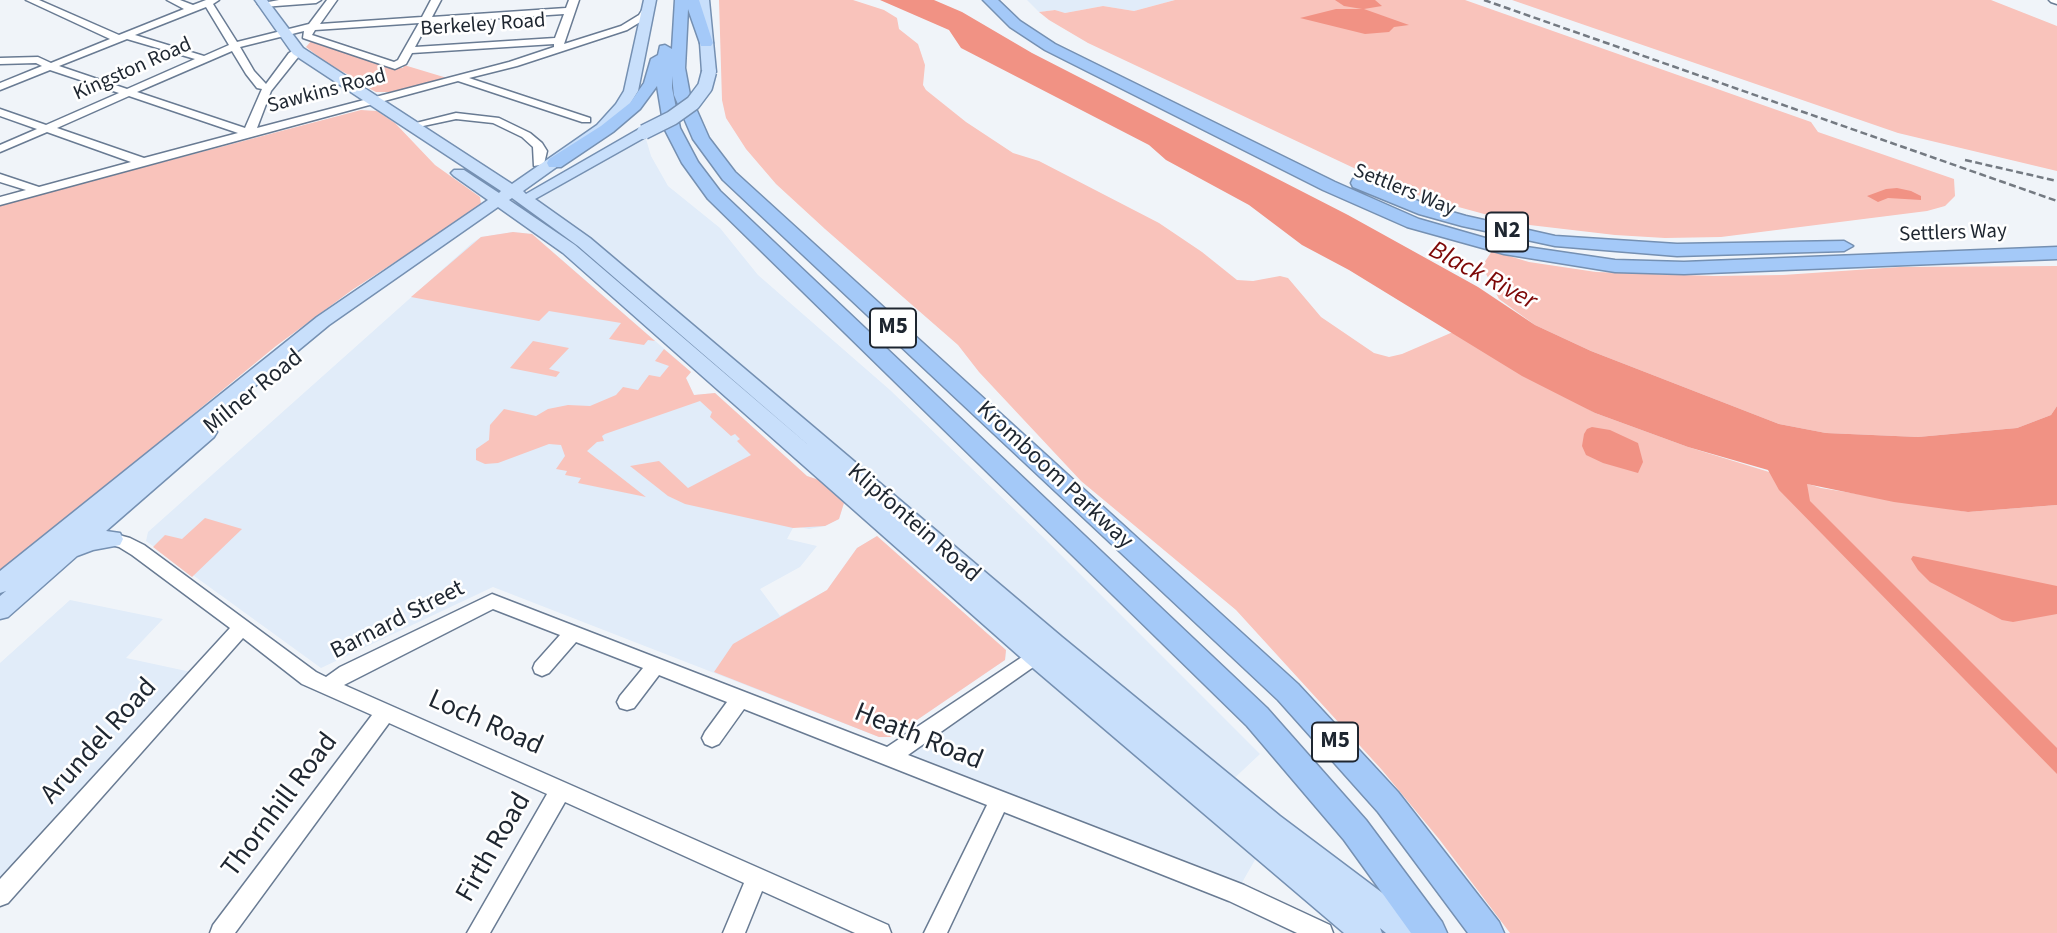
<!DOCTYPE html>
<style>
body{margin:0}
canvas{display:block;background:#f0f4f9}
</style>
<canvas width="2057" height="933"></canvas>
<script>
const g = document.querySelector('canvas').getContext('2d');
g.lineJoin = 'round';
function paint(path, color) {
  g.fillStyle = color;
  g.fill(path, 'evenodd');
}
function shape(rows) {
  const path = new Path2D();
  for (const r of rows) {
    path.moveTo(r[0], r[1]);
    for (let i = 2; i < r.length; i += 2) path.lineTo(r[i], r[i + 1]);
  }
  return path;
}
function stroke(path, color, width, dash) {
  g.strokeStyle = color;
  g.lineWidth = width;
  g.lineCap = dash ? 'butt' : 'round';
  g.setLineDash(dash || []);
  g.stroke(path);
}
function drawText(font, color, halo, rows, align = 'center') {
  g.font = font + ' "Source Sans 3",sans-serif';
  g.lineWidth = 5;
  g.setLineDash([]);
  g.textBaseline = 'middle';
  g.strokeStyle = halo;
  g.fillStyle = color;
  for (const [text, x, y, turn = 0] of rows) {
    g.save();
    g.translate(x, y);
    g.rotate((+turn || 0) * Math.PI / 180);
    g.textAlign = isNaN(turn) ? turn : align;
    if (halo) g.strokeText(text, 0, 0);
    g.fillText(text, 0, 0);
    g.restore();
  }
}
const built = shape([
 [1027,0,1175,0,1134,11,1103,6,1065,13,1055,10,1039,12],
 [644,132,651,156,668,186,720,228,758,275,890,390,1045,539,1260,754,1225,787,525,200],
 [513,232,532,234,691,372,686,378,694,395,715,393,807,476,819,480,844,503,839,519,825,526,809,529,794,526,787,539,817,546,800,567,760,589,780,616,827,590,857,548,877,536,1006,650,1005,660,892,737,879,737,493,587,321,668,146,541,148,532,472,243,481,237],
 [70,600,163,619,126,658,191,672,0,880,0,663],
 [1036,656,1263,846,1236,893,889,757]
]);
const green = shape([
 [719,0,853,0,884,10,897,18,899,29,918,44,925,65,923,85,926,90,966,122,1013,153,1039,161,1159,223,1202,252,1237,280,1253,281,1280,276,1288,278,1321,317,1374,353,1389,357,1402,354,1453,332,1595,413,1688,447,1821,488,1968,512,2057,505,2057,933,1510,933,1439,839,1382,770,1236,610,1081,481,979,372,958,345,825,229,776,184,746,149,726,118,722,100],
 [1175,0,1465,0,1811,122,1818,132,1954,179,1955,196,1945,206,1927,211,1721,237,1665,238,1615,235,1521,224,1429,199,1390,185,1088,43,1049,20,1039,12,1055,10,1065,13,1103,6,1134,11],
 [1512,0,1991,0,2057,26,2057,171,1898,133],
 [312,40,397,68,403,68,404,65,447,78,390,92,376,92,351,79,347,74,328,64,306,47],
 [361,110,377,111,395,123,435,165,480,197,481,204,478,208,352,290,276,346,0,573,0,205],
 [513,232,532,234,655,341,648,340,644,345,609,339,621,323,549,311,539,321,411,297,481,237],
 [1492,251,1529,262,1596,272,1714,276,1783,275,1900,267,2057,266,2057,406,2051,415,2017,428,1918,437,1826,433,1779,424,1591,351,1535,325,1499,299,1482,266],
 [533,341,569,348,549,369,560,372,556,377,510,368],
 [664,349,691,372,686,378,694,395,715,393,807,476,819,480,844,503,839,519,825,526,793,528,685,504,668,496,630,466,659,461,688,488,751,455,737,441,740,439,735,434,731,436,710,417,712,412,700,401,605,434,602,436,604,441,597,442,587,451,646,497,578,483,581,478,565,475,567,471,556,469,565,456,561,445,549,444,498,463,485,464,476,460,476,449,489,440,490,425,504,409,536,416,548,409,568,405,590,406,616,395,623,387,638,390,649,375,660,377,669,366,655,361],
 [205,518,242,529,192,577,153,547,165,535,182,539],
 [877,536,1006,650,1005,660,892,737,879,737,714,672,733,644,827,590,857,548]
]);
const water = shape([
 [880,0,934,0,962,12,1032,53,1348,215,1478,287,1535,325,1591,351,1779,424,1826,433,1918,437,2017,428,2051,415,2057,406,2057,505,1968,512,1894,502,1807,484,1810,501,2057,748,2057,774,1779,490,1768,470,1688,447,1595,413,1522,376,1349,270,1302,245,1249,205,1166,160,1149,145,961,48,949,30],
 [1335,0,1375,0,1382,6,1364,9,1409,25,1394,27,1389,32,1365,34,1300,18,1336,9,1362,9,1344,6],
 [1897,188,1911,191,1921,196,1921,200,1888,198,1878,202,1867,196,1886,189],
 [1592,427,1610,430,1638,443,1643,462,1638,473,1603,463,1586,455,1582,446,1584,434,1587,429],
 [1913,556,2057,586,2057,614,2013,622,2002,620,1930,582,1918,570,1911,559]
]);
const minor = shape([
 [26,0,39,0,119,35,184,9,167,0,180,0,193,5,206,0,219,0,213,4,237,42,309,24,327,0,337,0,320,24,422,17,431,0,441,0,432,17,566,8,569,0,579,0,564,44,621,26,639,15,646,4,654,6,645,19,627,30,517,66,469,78,590,118,590,122,582,122,458,81,0,205,0,197,26,190,0,182,0,174,39,187,131,162,47,132,0,152,0,145,37,129,0,116,0,109,46,125,119,93,50,70,0,90,0,83,42,66,36,63,0,64,0,58,38,57,51,63,110,39,26,0],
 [206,7,229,45,204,56,135,35,206,7],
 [564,14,555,38,415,47,428,23,564,14],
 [419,23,398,60,394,62,312,35,315,30,419,23],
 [304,31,303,38,395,69,406,64,412,53,554,44,554,47,509,62,257,128,271,91,303,51,298,48,289,53,266,84,254,71,240,47,304,31],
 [127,39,195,59,127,89,59,66,127,39],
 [232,51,246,74,257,88,262,89,245,128,137,92,232,51],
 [129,96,238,133,144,158,57,128,129,96],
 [279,0,321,0,316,3,263,7,258,4,279,0],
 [2049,0,2057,0,2057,4,2051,2,2049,0],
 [456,113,499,118,530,133,542,143,547,151,544,164,534,166,533,147,522,137,493,123,456,119,409,129,404,126,456,113],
 [104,531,130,538,144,545,316,672,326,677,340,667,492,594,887,747,1043,643,1049,646,1052,651,1049,656,908,755,1244,885,1330,925,1333,933,1297,933,1229,901,1004,812,947,933,924,933,987,805,744,709,719,744,712,747,705,744,702,738,705,732,727,702,659,675,634,708,627,710,620,708,617,702,620,696,643,668,576,642,549,673,542,676,535,673,533,668,535,663,560,635,493,609,344,685,888,925,891,933,855,933,762,891,745,933,723,933,744,883,565,802,490,933,467,933,547,794,389,723,235,933,210,933,213,925,372,715,302,684,243,638,8,903,0,906,0,879,230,628,132,555,119,547,98,541,96,537,98,533,104,531]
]);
const major = shape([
 [255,0,267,0,303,48,512,184,597,125,616,104,624,91,644,0,656,0,638,91,627,109,607,131,523,191,526,194,639,129,649,129,651,132,649,135,535,199,590,238,1062,637,1280,816,1421,922,1425,933,1386,933,1380,928,1382,933,1344,933,1027,663,563,253,498,207,329,325,208,425,214,427,217,432,214,437,106,531,120,533,123,539,120,545,93,550,77,556,8,617,0,619,0,596,6,591,0,593,0,571,317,317,488,200,454,176,451,173,454,170,464,170,499,193,501,191,293,54,255,0],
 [512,198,578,246,813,449,575,245,509,200,512,198],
 [697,0,709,0,716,72,709,76,702,72,697,0]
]);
const highway = shape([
 [675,0,699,0,713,43,711,46,701,46,688,9,685,68,690,95,709,138,735,172,1298,684,1398,792,1499,922,1504,933,1468,933,1378,812,1278,700,723,180,693,139,674,95,672,76,672,88,680,128,698,162,720,191,1267,708,1366,820,1442,922,1447,933,1411,933,1344,840,1247,726,708,199,682,163,664,128,657,86,640,109,613,132,561,167,549,167,547,163,549,159,601,126,630,103,644,83,651,59,658,55,660,46,665,45,672,49,675,0],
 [983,0,998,0,1020,21,1055,44,1335,182,1419,219,1506,244,1615,260,1684,262,2057,247,2057,259,1684,274,1615,272,1504,254,1407,227,1323,190,1045,50,1010,27,983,0],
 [1359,178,1431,206,1466,216,1555,236,1677,244,1844,241,1853,246,1844,251,1677,256,1555,246,1462,226,1419,214,1353,187,1351,183,1353,179,1359,178]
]);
const rail = shape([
 [1484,0,2057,201],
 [1965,160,2057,181]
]);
const majorBridge = shape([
 [644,132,672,118,693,103,705,87,709,72]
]);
const farStreetnames = [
 ["Berkeley Road",483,26,-4],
 ["Kingston Road",133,70,-24],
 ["Sawkins Road",327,92,-15],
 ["Settlers Way",1404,191,22],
 ["Settlers Way",1953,234,-2]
];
const shields = [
 [1507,232,42],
 [893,328,46],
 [1335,742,46]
];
const shieldNames = [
 ["N2",1507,232],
 ["M5",893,328],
 ["M5",1335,742]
];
const streetNames = [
 ["Milner Road",254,393,-39],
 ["Kromboom Parkway",1054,476,43],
 ["Klipfontein Road",913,524,41],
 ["Barnard Street",398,621,-27]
];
const waterNames = [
 ["Black River",1482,277,28]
];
const nearStreetnames = [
 ["Loch Road",485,724,24],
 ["Heath Road",918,738,22],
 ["Arundel Road",100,742,-48],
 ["Thornhill Road",281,806,-53],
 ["Firth Road",495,848,-60]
];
paint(built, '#e1ecf9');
paint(green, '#f9c3bb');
paint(water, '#f19284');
stroke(minor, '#697b93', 3);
stroke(major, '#7590b2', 3);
stroke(highway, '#7590b2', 3);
paint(minor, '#fff');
paint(major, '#c8dffb');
paint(highway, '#a4c9f8');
stroke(rail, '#747a82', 2.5, [7, 3.5]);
stroke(majorBridge, '#7590b2', 17, []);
stroke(majorBridge, '#c8dffb', 14);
drawText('21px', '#1e2630', '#fff', farStreetnames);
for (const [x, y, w] of shields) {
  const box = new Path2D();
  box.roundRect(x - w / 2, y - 19.5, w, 39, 5);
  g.fillStyle = '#fff';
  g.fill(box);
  stroke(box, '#1e2630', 2);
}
drawText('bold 23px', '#1e2630', null, shieldNames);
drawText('24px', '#1e2630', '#fff', streetNames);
drawText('italic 26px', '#7d0807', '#fff', waterNames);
drawText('28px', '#1e2630', '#fff', nearStreetnames);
</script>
